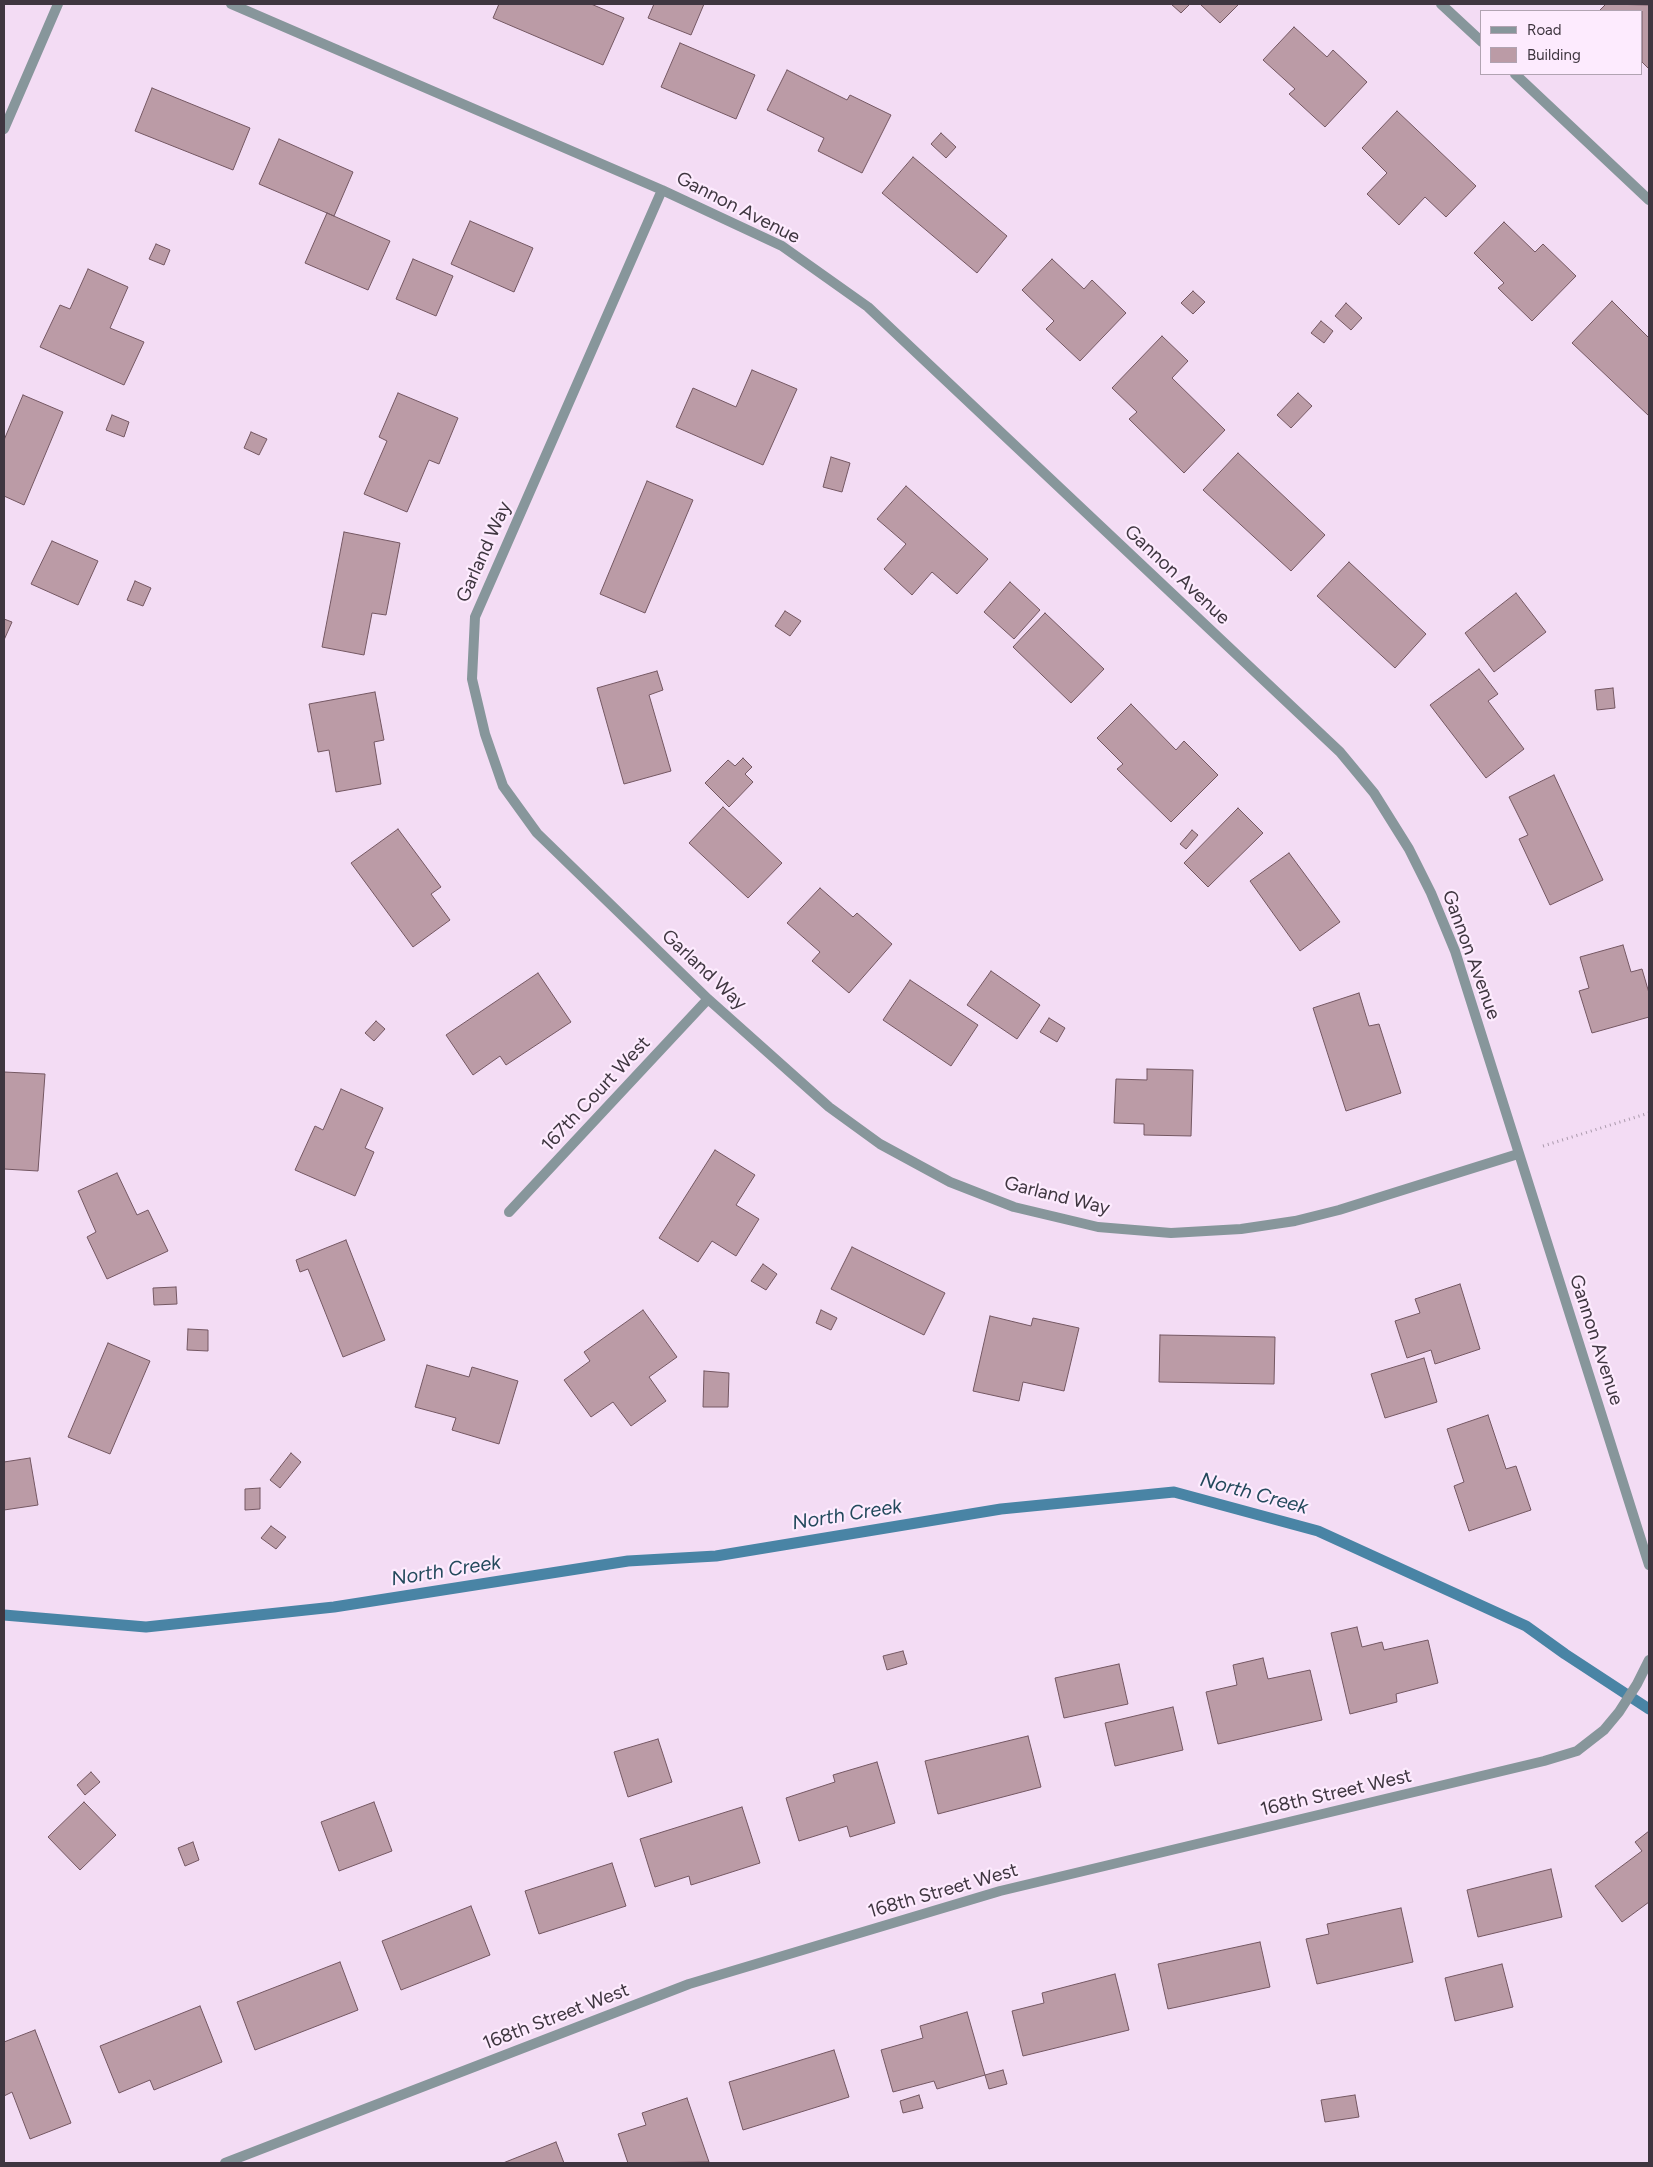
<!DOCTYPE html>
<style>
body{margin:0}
#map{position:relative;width:1653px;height:2167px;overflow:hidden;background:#f3dcf4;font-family:Figtree,sans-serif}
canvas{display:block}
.frame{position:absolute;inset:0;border:5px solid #3f3640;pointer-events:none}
.legend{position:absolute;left:1480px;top:10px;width:162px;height:65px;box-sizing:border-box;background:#fdebfe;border:1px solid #b1a3b2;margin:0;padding:6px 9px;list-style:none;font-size:15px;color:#3f3640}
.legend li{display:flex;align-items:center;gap:10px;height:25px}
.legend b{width:25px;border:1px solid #b1a3b2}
</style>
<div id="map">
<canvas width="1653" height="2167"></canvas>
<div class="frame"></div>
<ul class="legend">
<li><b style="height:6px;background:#87969b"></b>Road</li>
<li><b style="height:14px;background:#bb9ba6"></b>Building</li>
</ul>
</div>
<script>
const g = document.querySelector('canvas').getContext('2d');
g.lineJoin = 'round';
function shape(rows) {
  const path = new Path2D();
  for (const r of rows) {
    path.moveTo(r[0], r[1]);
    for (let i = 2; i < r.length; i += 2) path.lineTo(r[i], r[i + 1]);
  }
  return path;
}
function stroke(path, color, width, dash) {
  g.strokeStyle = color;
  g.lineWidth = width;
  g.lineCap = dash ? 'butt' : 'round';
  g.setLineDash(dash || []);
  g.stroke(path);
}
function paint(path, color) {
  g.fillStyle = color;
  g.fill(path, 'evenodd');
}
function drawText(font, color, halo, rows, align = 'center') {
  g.font = font + ' Figtree,sans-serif';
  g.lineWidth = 4.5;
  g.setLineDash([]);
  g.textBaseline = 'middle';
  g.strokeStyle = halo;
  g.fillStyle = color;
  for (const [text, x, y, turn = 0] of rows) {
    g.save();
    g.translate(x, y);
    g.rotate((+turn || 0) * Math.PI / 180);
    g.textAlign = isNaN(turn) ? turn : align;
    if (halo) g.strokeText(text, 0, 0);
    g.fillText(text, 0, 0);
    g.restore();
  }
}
const stream = shape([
 [4,1615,146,1627,334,1607,628,1561,716,1556,1001,1509,1174,1492,1318,1531,1526,1626,1565,1654,1649,1709]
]);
const building = shape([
 [499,4,591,4,624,18,603,65,493,18,499,4],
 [654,4,704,4,691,35,648,18,654,4],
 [1171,4,1190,4,1181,13,1171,4],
 [1200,4,1239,4,1220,23,1200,4],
 [1606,4,1649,5,1649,69,1642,62,1642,11,1599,11,1606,4],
 [1294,27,1327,57,1333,50,1367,82,1325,127,1289,94,1295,89,1263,60,1294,27],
 [680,43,755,75,736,119,661,87,680,43],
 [787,70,847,100,850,95,891,115,862,173,818,151,824,138,767,110,787,70],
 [152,88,250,128,233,170,135,131,152,88],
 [1397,111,1476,186,1446,217,1425,197,1399,225,1367,194,1387,173,1362,148,1397,111],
 [941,133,956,147,946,158,931,144,941,133],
 [279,139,353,172,334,216,259,184,279,139],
 [913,157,1007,236,977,273,882,193,913,157],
 [327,213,390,241,368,290,305,263,327,213],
 [470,221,533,248,514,292,451,264,470,221],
 [1504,222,1535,252,1543,244,1576,276,1532,321,1498,288,1504,283,1474,253,1504,222],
 [156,244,170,250,164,265,149,259,156,244],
 [413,259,453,276,436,316,396,299,413,259],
 [1052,259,1084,289,1092,280,1126,313,1080,361,1046,329,1054,321,1022,290,1052,259],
 [88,269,128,287,110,328,144,342,124,385,40,347,60,305,70,309,88,269],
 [1193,291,1205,302,1193,314,1181,303,1193,291],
 [1612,301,1649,338,1649,416,1572,343,1612,301],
 [1346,303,1362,318,1351,330,1335,316,1346,303],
 [1321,321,1333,331,1324,343,1311,333,1321,321],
 [1162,336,1188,361,1172,378,1225,430,1184,473,1129,419,1137,412,1112,388,1162,336],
 [752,370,797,389,763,465,676,427,693,388,736,407,752,370],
 [398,393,458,418,439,464,429,460,407,512,364,494,387,441,379,437,398,393],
 [1298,393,1312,406,1291,428,1277,415,1298,393],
 [23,395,63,412,24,505,4,496,4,440,23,395],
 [112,415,129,422,124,437,106,430,112,415],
 [251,432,267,439,259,455,244,448,251,432],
 [1238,453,1325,535,1291,571,1203,490,1238,453],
 [831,457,850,463,842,492,823,487,831,457],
 [647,481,693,500,645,613,600,594,647,481],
 [906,486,988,559,957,594,932,572,912,595,884,569,906,544,877,519,906,486],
 [344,532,400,543,386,615,372,613,364,655,322,647,344,532],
 [52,541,98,561,78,605,31,584,52,541],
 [1349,562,1426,634,1395,668,1317,596,1349,562],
 [135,581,151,588,143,606,127,600,135,581],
 [1010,582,1040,610,1014,639,984,612,1010,582],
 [1516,593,1546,632,1494,672,1465,633,1516,593],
 [785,611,801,621,790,636,775,626,785,611],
 [1045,613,1104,669,1071,703,1013,647,1045,613],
 [4,619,12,622,4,640,4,619],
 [1479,669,1498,694,1488,701,1524,749,1486,778,1430,705,1479,669],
 [657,671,663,690,649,695,671,771,624,784,597,688,657,671],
 [1613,688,1615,708,1597,710,1595,690,1613,688],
 [375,692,384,740,374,742,381,784,336,792,329,750,318,752,309,704,375,692],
 [1131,704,1176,750,1184,741,1218,775,1171,822,1117,769,1123,764,1097,738,1131,704],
 [743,758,752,767,745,774,753,782,729,807,705,783,728,760,735,766,743,758],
 [1554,775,1603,880,1550,905,1519,839,1528,835,1509,797,1554,775],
 [723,807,782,863,748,898,689,843,723,807],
 [1238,808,1263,833,1208,887,1184,863,1238,808],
 [398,829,441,887,431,894,450,920,413,947,351,863,398,829],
 [1192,830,1198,835,1186,849,1180,844,1192,830],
 [1289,853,1340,922,1300,951,1250,881,1289,853],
 [820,888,853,917,857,913,892,944,849,993,812,961,820,952,787,923,820,888],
 [1623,945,1631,972,1642,969,1649,993,1649,1017,1592,1033,1579,991,1589,988,1580,957,1623,945],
 [991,971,1040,1005,1017,1039,967,1005,991,971],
 [538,973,571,1022,506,1065,500,1056,473,1075,446,1035,538,973],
 [910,980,978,1025,951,1066,883,1020,910,980],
 [1359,993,1369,1026,1379,1024,1401,1093,1346,1111,1313,1008,1359,993],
 [1049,1018,1065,1028,1057,1042,1040,1032,1049,1018],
 [376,1021,385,1029,374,1041,365,1033,376,1021],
 [1147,1069,1193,1070,1191,1136,1144,1135,1144,1124,1114,1123,1116,1079,1147,1080,1147,1069],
 [4,1072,45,1074,38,1171,4,1169,4,1072],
 [341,1089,383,1108,365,1148,374,1152,355,1196,295,1170,315,1126,323,1130,341,1089],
 [715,1150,755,1175,736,1205,759,1219,736,1256,712,1241,698,1262,659,1238,715,1150],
 [117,1173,137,1215,148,1210,168,1251,107,1279,87,1237,96,1232,78,1191,117,1173],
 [346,1240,385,1340,343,1357,308,1269,300,1272,296,1260,346,1240],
 [852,1247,945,1293,924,1335,831,1289,852,1247],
 [763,1264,777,1274,766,1290,751,1281,763,1264],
 [1460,1284,1480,1349,1435,1364,1431,1350,1407,1358,1395,1321,1420,1313,1415,1299,1460,1284],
 [176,1287,177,1304,154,1305,153,1288,176,1287],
 [643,1310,677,1357,649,1377,666,1401,631,1426,613,1402,591,1417,564,1380,590,1361,584,1352,643,1310],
 [821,1310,837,1318,831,1330,816,1323,821,1310],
 [990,1316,1031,1326,1033,1318,1079,1328,1064,1391,1023,1382,1019,1401,973,1391,990,1316],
 [188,1329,208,1330,208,1351,187,1350,188,1329],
 [1160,1335,1275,1337,1274,1384,1159,1382,1160,1335],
 [108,1343,150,1361,110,1454,68,1437,108,1343],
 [1424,1358,1437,1402,1385,1418,1371,1374,1424,1358],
 [427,1365,469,1377,472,1367,518,1381,499,1444,452,1430,456,1418,415,1407,427,1365],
 [704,1371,729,1373,728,1407,703,1407,704,1371],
 [1488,1415,1506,1469,1516,1466,1531,1510,1469,1531,1454,1486,1464,1482,1447,1429,1488,1415],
 [291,1453,301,1462,280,1488,270,1480,291,1453],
 [30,1458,38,1505,4,1510,4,1462,30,1458],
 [260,1488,260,1509,245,1510,245,1489,260,1488],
 [271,1526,286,1537,276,1549,261,1538,271,1526],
 [1357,1627,1362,1647,1382,1642,1384,1650,1428,1640,1438,1683,1396,1694,1397,1702,1350,1714,1331,1633,1357,1627],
 [903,1651,907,1664,887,1670,883,1656,903,1651],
 [1263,1658,1268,1679,1310,1670,1322,1720,1218,1744,1206,1692,1237,1685,1233,1665,1263,1658],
 [1119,1664,1128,1704,1064,1718,1055,1678,1119,1664],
 [1173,1707,1183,1750,1115,1766,1105,1723,1173,1707],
 [1028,1736,1041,1787,938,1814,925,1761,1028,1736],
 [658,1739,672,1782,628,1797,614,1752,658,1739],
 [877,1762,895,1823,850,1837,847,1826,799,1841,786,1798,835,1782,833,1775,877,1762],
 [91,1772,100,1782,85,1795,77,1785,91,1772],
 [84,1802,116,1835,80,1870,48,1837,84,1802],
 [374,1802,392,1851,339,1871,321,1822,374,1802],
 [742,1807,760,1863,691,1885,689,1876,655,1887,640,1839,742,1807],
 [1649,1831,1649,1902,1622,1922,1595,1886,1642,1851,1635,1842,1649,1831],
 [193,1842,199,1860,185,1866,178,1848,193,1842],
 [612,1863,626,1906,539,1934,525,1891,612,1863],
 [1551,1869,1562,1917,1478,1937,1467,1890,1551,1869],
 [471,1906,490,1955,401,1990,382,1941,471,1906],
 [1401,1908,1413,1962,1317,1984,1306,1939,1329,1934,1327,1924,1401,1908],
 [1260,1942,1270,1987,1168,2009,1158,1964,1260,1942],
 [340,1962,358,2010,255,2050,237,2002,340,1962],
 [1502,1964,1513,2007,1455,2021,1445,1978,1502,1964],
 [1115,1974,1129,2030,1023,2056,1012,2011,1044,2003,1042,1993,1115,1974],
 [200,2006,222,2062,154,2090,150,2080,119,2093,100,2046,200,2006],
 [967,2012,985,2075,937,2089,934,2081,893,2092,881,2050,923,2038,920,2026,967,2012],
 [35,2030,71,2123,30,2139,12,2092,4,2096,4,2042,35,2030],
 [834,2050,849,2097,743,2130,729,2082,834,2050],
 [1003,2070,1007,2084,989,2089,985,2075,1003,2070],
 [919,2095,923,2108,903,2113,900,2101,919,2095],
 [1355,2095,1359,2117,1325,2122,1321,2100,1355,2095],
 [687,2098,709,2162,628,2163,618,2134,646,2125,642,2113,687,2098],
 [556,2142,564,2163,503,2163,556,2142]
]);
const path = shape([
 [1543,1146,1649,1113]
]);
const minor = shape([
 [231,4,662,190,782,246,868,307,1340,752,1374,793,1409,849,1431,893,1455,951,1649,1565],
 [1441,4,1482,42],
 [1515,74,1649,200],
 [4,129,58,4],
 [662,190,475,617,472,679,485,734,503,786,537,833,708,999,829,1107,880,1144,950,1182,1014,1207,1098,1227,1171,1233,1241,1229,1295,1221,1339,1210,1518,1154],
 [509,1212,708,999],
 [225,2163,689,1984,1000,1891,1544,1761,1577,1751,1604,1730,1619,1712,1637,1684,1649,1660]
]);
const streetNames = [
 ["Gannon Avenue",738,208,27],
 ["Garland Way",484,552,-66],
 ["Gannon Avenue",1177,575,43],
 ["Gannon Avenue",1471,955,70],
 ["Garland Way",704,970,43],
 ["167th Court West",596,1094,-47],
 ["Garland Way",1057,1196,14],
 ["Gannon Avenue",1596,1340,72],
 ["168th Street West",1336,1793,-13],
 ["168th Street West",943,1891,-16],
 ["168th Street West",556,2017,-21]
];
const waterNames = [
 ["North Creek",1254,1494,15],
 ["North Creek",847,1515,-9],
 ["North Creek",446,1571,-9]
];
stroke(stream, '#4984a5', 11);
paint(building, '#bb9ba6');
stroke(building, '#745762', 1);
stroke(path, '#ab9aac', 3, [1, 4]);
stroke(minor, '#87969b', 10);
drawText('19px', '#3f3640', '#fdebfe', streetNames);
drawText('italic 20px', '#23495c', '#fdebfe', waterNames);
</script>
